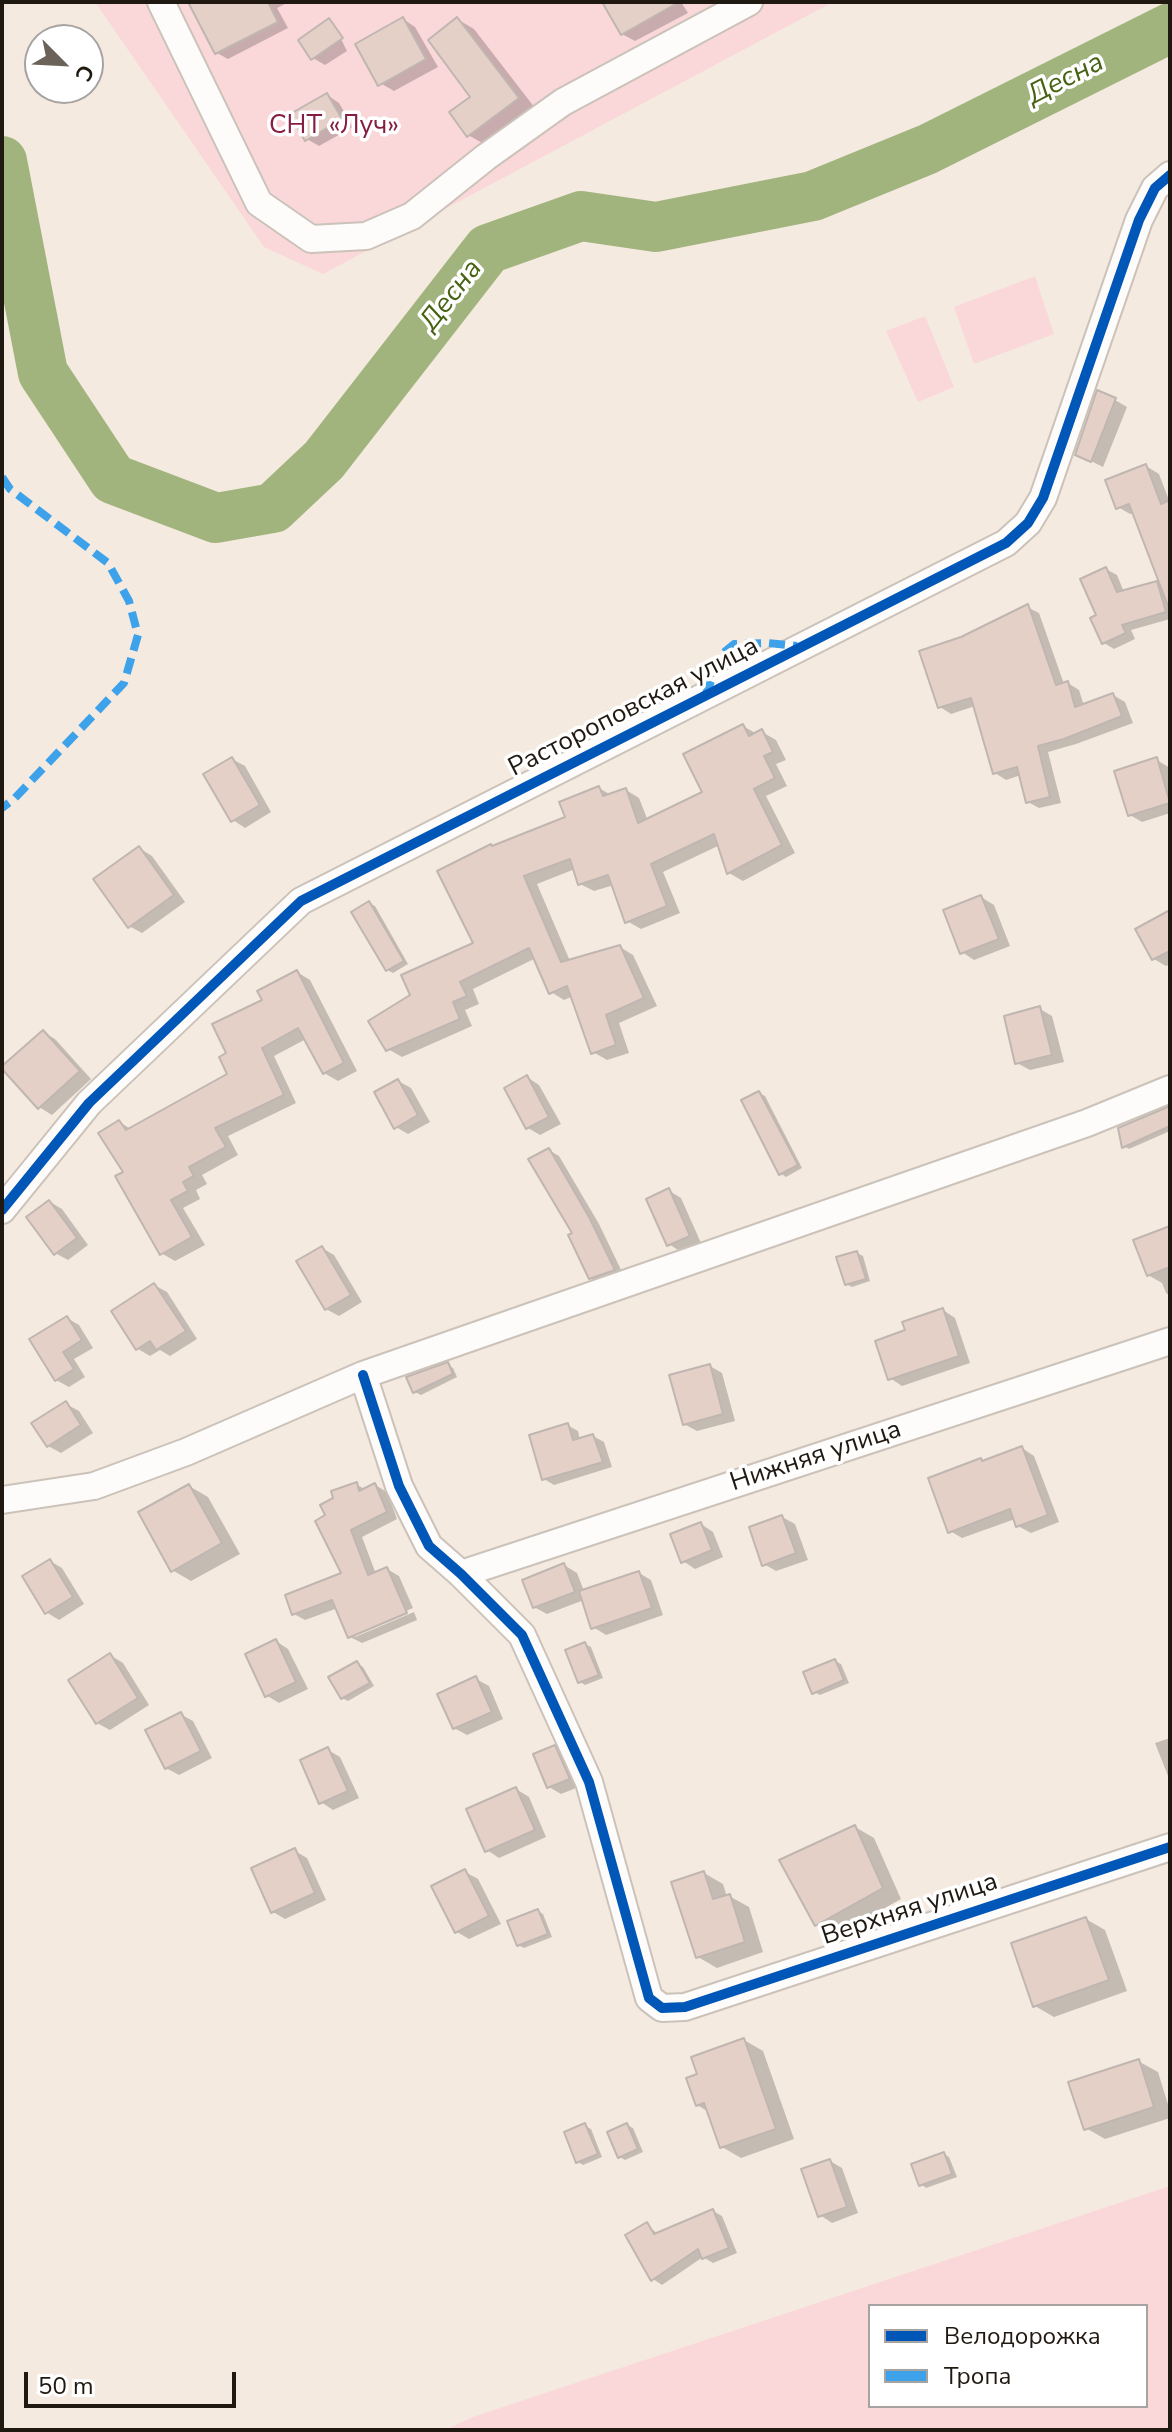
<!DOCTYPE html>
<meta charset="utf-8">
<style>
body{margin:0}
#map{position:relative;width:1172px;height:2432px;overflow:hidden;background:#f5eae0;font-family:"Nunito Sans",sans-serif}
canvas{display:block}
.frame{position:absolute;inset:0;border:4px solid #201912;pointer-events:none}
.legend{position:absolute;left:868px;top:2304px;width:280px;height:104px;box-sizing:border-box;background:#fff;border:2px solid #a6a3a0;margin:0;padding:10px 14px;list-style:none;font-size:24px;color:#201912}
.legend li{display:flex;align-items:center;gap:16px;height:40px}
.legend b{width:40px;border:2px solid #a6a3a0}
.north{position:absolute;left:24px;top:24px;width:80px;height:80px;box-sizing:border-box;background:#fff;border:2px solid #a6a3a0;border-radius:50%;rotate:114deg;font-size:22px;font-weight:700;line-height:32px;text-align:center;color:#201912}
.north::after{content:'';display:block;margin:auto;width:28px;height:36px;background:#6b625a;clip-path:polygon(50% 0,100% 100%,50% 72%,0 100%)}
.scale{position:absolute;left:24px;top:2372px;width:212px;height:36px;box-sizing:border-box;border:4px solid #201912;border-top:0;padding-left:10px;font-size:24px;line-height:28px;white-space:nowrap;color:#201912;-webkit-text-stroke:6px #fff;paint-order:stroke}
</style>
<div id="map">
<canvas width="1172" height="2432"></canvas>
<div class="frame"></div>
<ul class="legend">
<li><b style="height:10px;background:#0057b8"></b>Велодорожка</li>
<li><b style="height:10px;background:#3da2ea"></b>Тропа</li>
</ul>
<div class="north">С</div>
<div class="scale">50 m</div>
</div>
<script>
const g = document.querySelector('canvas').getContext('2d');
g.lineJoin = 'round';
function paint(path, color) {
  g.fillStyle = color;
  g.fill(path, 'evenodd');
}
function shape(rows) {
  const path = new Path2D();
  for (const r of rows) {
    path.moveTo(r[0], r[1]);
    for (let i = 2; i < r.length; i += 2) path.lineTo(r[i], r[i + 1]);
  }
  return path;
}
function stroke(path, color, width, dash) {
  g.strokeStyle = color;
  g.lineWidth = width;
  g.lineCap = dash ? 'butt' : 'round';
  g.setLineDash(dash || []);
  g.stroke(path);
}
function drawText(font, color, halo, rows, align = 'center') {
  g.font = font + ' "Nunito Sans",sans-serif';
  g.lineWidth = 7;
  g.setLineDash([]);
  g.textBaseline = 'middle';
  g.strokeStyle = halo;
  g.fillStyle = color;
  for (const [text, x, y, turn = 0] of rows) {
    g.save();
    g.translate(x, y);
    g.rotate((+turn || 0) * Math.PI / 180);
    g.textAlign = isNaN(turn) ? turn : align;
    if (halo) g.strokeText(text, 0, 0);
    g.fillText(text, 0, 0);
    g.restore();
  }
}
const green = shape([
 [95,2,833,2,323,274,264,247],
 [1035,276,1054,334,974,364,954,307],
 [925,316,954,387,918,402,886,331],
 [1170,2186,1170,2430,445,2430,473,2417],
 [870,2306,1146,2306,1146,2406,870,2406]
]);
const shadow = shape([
 [197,2,289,2,277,8,288,28,228,59,217,53],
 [607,2,681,2,688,13,635,41,622,34],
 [403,19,415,27,438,67,394,91,382,84,368,39],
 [457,19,474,29,535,108,486,145,468,135,473,97],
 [337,31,347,51,325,65,313,58],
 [327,95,339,103,353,127,319,146,307,139],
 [1115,400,1127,407,1103,467,1077,454],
 [1146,466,1159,474,1170,503,1170,585,1135,513,1130,514,1118,507],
 [1106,569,1117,575,1124,592,1157,583,1167,589,1170,598,1170,619,1131,630,1135,639,1114,649,1104,643,1099,616],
 [1027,607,1039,613,1064,684,1068,683,1079,690,1084,706,1113,695,1125,702,1133,723,1076,744,1048,752,1061,803,1039,808,1028,802,1021,775,1006,780,995,773,975,706,951,714,940,707,962,639],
 [743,726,757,734,762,732,776,740,786,760,776,764,787,786,766,796,795,853,743,881,729,873,720,845,663,872,680,913,641,929,627,921,614,885,594,891,580,884,575,869,537,884,570,961,620,947,633,955,657,1006,619,1023,629,1053,607,1060,593,1052,573,996,564,1000,551,992,536,958,473,989,479,1004,465,1010,472,1026,402,1057,388,1049,412,996,475,944,440,872,568,818,599,788,611,795,626,790,639,798,648,821,705,793],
 [232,759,245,766,271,812,245,828,233,820],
 [1157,760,1170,768,1170,813,1142,822,1130,815],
 [139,848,152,856,185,902,142,933,129,926],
 [981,897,994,905,1010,946,974,960,962,952],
 [369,903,375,906,408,964,393,973,387,970],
 [1170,919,1170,964,1166,966,1154,959],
 [297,972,310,980,357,1071,338,1081,324,1073,306,1039,274,1056,296,1103,228,1136,238,1155,202,1175,207,1184,196,1190,200,1199,183,1208,205,1245,175,1261,161,1253,126,1172,119,1122,131,1129,229,1075,229,1054,265,1001],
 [1040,1009,1052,1016,1064,1062,1030,1070,1017,1063],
 [43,1032,55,1039,91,1079,52,1115,39,1107],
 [527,1077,539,1085,561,1124,540,1135,528,1128],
 [398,1081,411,1088,430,1122,408,1134,396,1127],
 [759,1093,765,1096,802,1168,786,1177,780,1173],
 [1170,1108,1170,1131,1129,1149,1124,1146],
 [549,1150,559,1156,599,1224,624,1276,601,1284,590,1278],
 [668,1190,681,1198,701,1243,681,1252,669,1244],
 [50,1202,62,1209,88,1245,68,1260,55,1253],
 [1170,1228,1170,1296,1166,1293,1162,1283,1148,1275],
 [322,1248,334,1255,362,1302,339,1316,326,1309],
 [857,1253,863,1256,870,1281,852,1287,846,1284],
 [154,1285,167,1292,197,1339,170,1356,160,1350,150,1356,138,1349],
 [943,1310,955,1318,970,1363,902,1386,890,1378,907,1332],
 [67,1318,79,1325,93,1348,74,1359,85,1377,69,1387,56,1380],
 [448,1365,453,1368,457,1377,421,1395,415,1392],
 [710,1366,722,1373,735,1421,697,1431,684,1424],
 [66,1404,79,1411,93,1433,61,1453,48,1446],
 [567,1425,578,1431,580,1440,593,1436,604,1442,612,1467,554,1485,544,1479],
 [1022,1448,1034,1456,1059,1522,1031,1533,1018,1526,1015,1519,962,1538,950,1531,984,1463],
 [356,1484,366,1490,375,1485,387,1492,397,1519,362,1537,376,1574,387,1569,399,1576,413,1608,355,1633,355,1637,414,1612,417,1620,362,1643,350,1637,338,1608,305,1620,294,1614,343,1574,328,1516],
 [189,1486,208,1497,240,1554,191,1581,172,1570],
 [782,1517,795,1524,808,1560,776,1571,764,1564],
 [701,1524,713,1532,723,1557,695,1569,683,1561],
 [50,1561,62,1568,84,1604,59,1620,46,1612],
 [564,1565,577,1573,584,1591,639,1573,651,1580,663,1615,606,1635,593,1627,584,1600,547,1614,534,1607],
 [276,1641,288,1649,308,1689,279,1703,266,1695],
 [585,1644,591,1647,603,1678,585,1685,580,1682],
 [110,1655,123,1663,149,1705,110,1730,97,1723],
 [835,1661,841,1664,849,1683,820,1695,814,1692],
 [357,1663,363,1667,374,1686,348,1701,342,1698],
 [476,1679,489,1686,503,1719,467,1735,454,1728],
 [180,1714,193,1721,212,1758,179,1775,166,1768],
 [1170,1738,1170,1781,1155,1743],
 [554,1747,567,1754,581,1786,561,1794,549,1787],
 [328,1750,340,1757,359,1798,333,1810,321,1802],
 [516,1789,529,1797,546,1837,499,1858,487,1850],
 [855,1827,874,1838,901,1899,835,1936,816,1925],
 [295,1851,307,1858,326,1900,285,1919,273,1912],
 [465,1872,478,1879,501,1924,469,1939,457,1932],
 [704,1873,723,1884,727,1897,729,1896,749,1907,763,1952,717,1968,698,1957],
 [538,1911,543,1914,552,1937,524,1948,518,1945],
 [1086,1919,1105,1930,1127,1991,1054,2017,1035,2006],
 [744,2040,763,2051,794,2139,741,2158,722,2147,709,2112,697,2105,699,2075],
 [1138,2061,1158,2072,1170,2111,1170,2118,1105,2139,1086,2128],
 [627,2125,633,2128,643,2152,625,2160,620,2157],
 [585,2126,591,2129,602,2157,583,2165,578,2162],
 [944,2154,949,2157,957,2177,926,2188,921,2184],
 [830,2161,842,2168,858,2213,832,2223,820,2215],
 [713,2211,722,2216,737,2253,713,2263,703,2257,662,2285,653,2279,647,2225,658,2234]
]);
const river = shape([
 [2,161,43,373,113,479,216,518,273,508,324,460,488,249,581,216,656,227,813,196,928,149,1170,28]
]);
const building = shape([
 [188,2,268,2,278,22,215,54,188,2],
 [602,2,679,2,621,35,602,2],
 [403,17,426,59,378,86,355,44,403,17],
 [457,17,519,98,467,137,449,112,470,97,428,40,457,17],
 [329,18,343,38,311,60,298,40,329,18],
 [327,93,342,119,305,141,290,114,327,93],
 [1097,390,1116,398,1091,462,1075,455,1097,390],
 [1146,464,1161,504,1170,500,1170,605,1168,606,1129,504,1116,509,1105,480,1146,464],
 [1106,567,1117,592,1157,581,1166,612,1122,625,1126,633,1102,644,1090,618,1096,615,1080,579,1106,567],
 [1028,604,1056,685,1068,681,1075,707,1113,693,1122,716,1064,739,1038,746,1050,797,1026,803,1017,767,993,774,971,698,938,708,919,651,961,637,1028,604],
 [743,724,749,736,762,729,773,752,764,756,775,778,754,789,782,845,727,874,714,834,651,864,667,906,625,923,608,875,578,885,570,859,524,876,561,962,620,945,644,998,606,1015,616,1045,591,1054,567,986,549,994,529,948,460,982,467,996,453,1002,460,1019,386,1051,368,1021,410,995,401,975,473,943,437,871,491,844,492,846,565,817,559,802,599,786,603,796,626,788,638,823,702,792,683,754,743,724],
 [232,757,260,805,231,822,203,774,232,757],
 [1157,757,1170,803,1128,816,1114,771,1157,757],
 [139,846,174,895,128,928,93,879,139,846],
 [981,895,999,939,960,954,943,910,981,895],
 [369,901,404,961,386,971,351,912,369,901],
 [1170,910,1170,951,1152,960,1135,929,1170,910],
 [297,970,344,1063,323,1074,298,1028,262,1048,284,1095,215,1128,226,1147,189,1167,194,1176,183,1182,188,1191,171,1200,192,1237,160,1255,115,1176,123,1172,98,1133,119,1120,126,1130,227,1074,219,1057,226,1053,212,1024,262,1000,257,991,297,970],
 [1040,1006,1052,1055,1015,1064,1004,1016,1040,1006],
 [43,1030,80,1071,38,1109,2,1069,2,1066,43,1030],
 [527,1075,549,1117,526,1129,504,1088,527,1075],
 [398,1079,418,1115,394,1129,374,1092,398,1079],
 [759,1091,798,1165,779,1175,741,1100,759,1091],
 [1170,1106,1170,1126,1122,1148,1118,1128,1170,1106],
 [549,1148,589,1217,615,1270,589,1279,568,1235,572,1233,528,1159,549,1148],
 [669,1188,690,1236,667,1246,646,1199,669,1188],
 [49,1200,77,1238,54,1255,26,1217,49,1200],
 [1170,1226,1170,1267,1147,1276,1133,1240,1170,1226],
 [322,1246,351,1295,325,1310,296,1261,322,1246],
 [857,1251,866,1279,845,1285,836,1257,857,1251],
 [154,1283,186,1331,156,1350,150,1341,136,1350,111,1311,154,1283],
 [943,1308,959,1356,888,1380,875,1341,905,1330,902,1322,943,1308],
 [67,1316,82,1340,63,1352,74,1369,55,1381,29,1339,67,1316],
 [448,1362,453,1374,413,1393,406,1377,448,1362],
 [710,1364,723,1414,683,1425,669,1375,710,1364],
 [66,1401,81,1425,47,1447,31,1423,66,1401],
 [568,1423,573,1440,593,1434,603,1462,542,1480,529,1435,568,1423],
 [1022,1446,1048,1515,1016,1527,1010,1509,948,1533,928,1478,981,1458,982,1461,1022,1446],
 [357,1482,359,1491,375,1483,387,1512,351,1530,368,1575,387,1567,407,1613,348,1638,332,1600,292,1615,285,1595,341,1573,315,1521,325,1515,320,1505,333,1498,331,1491,357,1482],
 [189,1484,222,1543,171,1572,138,1512,189,1484],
 [782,1515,796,1553,762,1566,749,1527,782,1515],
 [701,1522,712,1550,681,1563,670,1534,701,1522],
 [50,1559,73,1597,45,1614,22,1576,50,1559],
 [564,1563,575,1592,533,1608,522,1580,564,1563],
 [639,1571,652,1608,591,1629,579,1591,639,1571],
 [276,1639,296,1682,265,1697,245,1654,276,1639],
 [585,1642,599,1675,578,1683,565,1650,585,1642],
 [110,1653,138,1698,96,1724,68,1680,110,1653],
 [835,1659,844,1680,812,1694,803,1672,835,1659],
 [357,1661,370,1683,341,1699,328,1677,357,1661],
 [476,1676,492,1712,453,1729,437,1694,476,1676],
 [181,1712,201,1751,165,1769,145,1730,181,1712],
 [555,1745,570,1779,547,1788,533,1754,555,1745],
 [328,1747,348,1791,319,1804,300,1760,328,1747],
 [516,1787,535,1830,485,1852,466,1809,516,1787],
 [855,1825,883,1888,815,1926,779,1860,855,1825],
 [295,1848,315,1893,271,1913,251,1868,295,1848],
 [465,1869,489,1916,455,1933,431,1886,465,1869],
 [704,1871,713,1899,730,1894,745,1942,696,1958,671,1882,704,1871],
 [538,1909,548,1934,517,1946,507,1921,538,1909],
 [1086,1917,1109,1980,1033,2007,1011,1943,1086,1917],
 [744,2038,776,2129,720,2148,704,2103,696,2106,686,2078,697,2074,691,2057,744,2038],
 [1139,2059,1154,2107,1084,2130,1068,2082,1139,2059],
 [585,2123,598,2154,576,2163,564,2132,585,2123],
 [627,2123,638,2149,618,2158,607,2132,627,2123],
 [944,2152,952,2174,919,2186,911,2164,944,2152],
 [830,2159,847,2207,818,2217,801,2169,830,2159],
 [713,2209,729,2248,702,2259,698,2249,651,2281,625,2235,647,2222,654,2234,713,2209]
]);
const street = shape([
 [161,2,259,203,311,239,366,236,412,216,486,157,563,102,749,2],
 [2,1210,89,1103,301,901,1006,543,1028,523,1043,498,1139,220,1155,188,1170,175],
 [363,1375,399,1486,429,1546,461,1574,522,1635,589,1782,649,1998,662,2008,685,2007,1170,1847],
 [2,1500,94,1486,186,1452,363,1375,1087,1123,1170,1089],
 [461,1574,1170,1341]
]);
const quiet = shape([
 [2,477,10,489,108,563,129,601,138,635,124,683,14,799,2,808],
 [705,696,722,654,734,644,768,643,797,646]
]);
const cycleway = shape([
 [2,1210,89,1103,301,901,1006,543,1028,523,1043,498,1139,220,1155,188,1170,175],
 [363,1375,399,1486,429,1546,461,1574,522,1635,589,1782,649,1998,662,2008,685,2007,1170,1847]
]);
const parkNames = [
 ["СНТ «Луч»",334,127]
];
const streetNames = [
 ["Растороповская улица",634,708,-27],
 ["Нижняя улица",816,1457,-18],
 ["Верхняя улица",910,1910,-18]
];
const waterNames = [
 ["Десна",1066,80,-27],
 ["Десна",452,296,-52]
];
paint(green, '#fad8d9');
paint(shadow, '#0003');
stroke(river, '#a2b47d', 50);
paint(building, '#e5d0c7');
stroke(building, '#c0b6b1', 2);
stroke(street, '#cbc2ba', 30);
stroke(street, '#fefcfa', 26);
stroke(quiet, '#3da2ea', 8, [16, 8]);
stroke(cycleway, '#0057b8', 10);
drawText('26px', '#841f41', '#fff', parkNames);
drawText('26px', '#201912', '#fff', streetNames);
drawText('italic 28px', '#476212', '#fff', waterNames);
</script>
